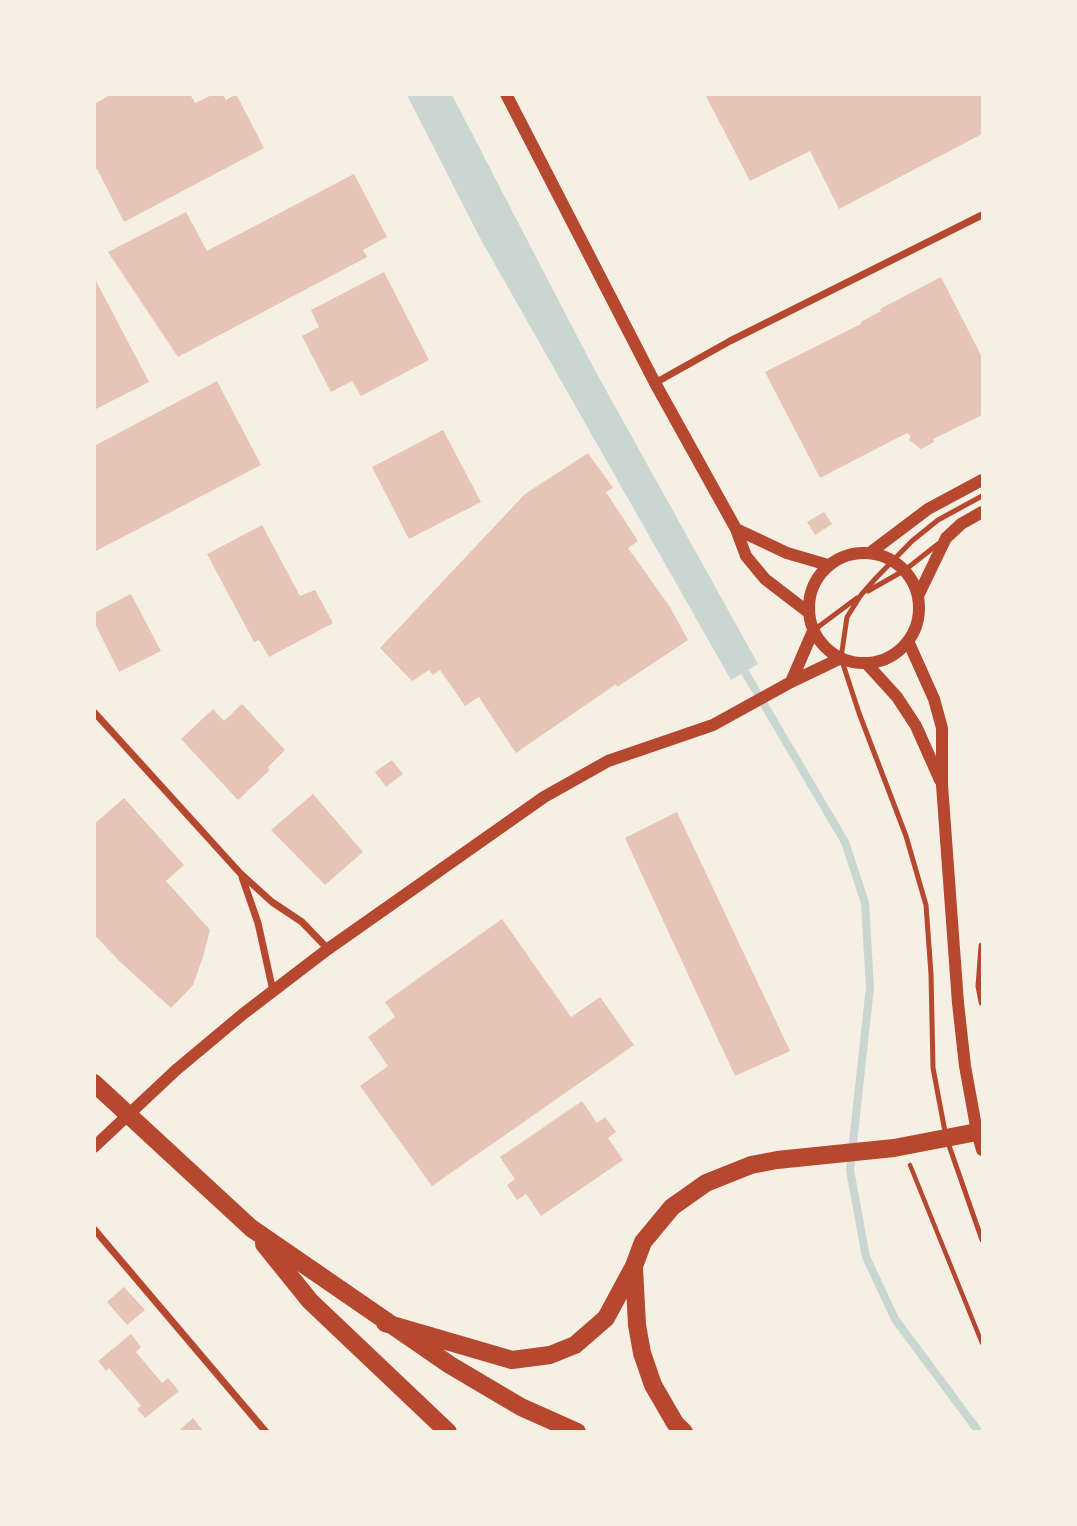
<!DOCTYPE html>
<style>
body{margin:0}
#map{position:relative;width:1077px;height:1526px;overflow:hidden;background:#f6efe4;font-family:Raleway,sans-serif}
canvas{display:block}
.frame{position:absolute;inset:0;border:96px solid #f6efe4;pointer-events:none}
</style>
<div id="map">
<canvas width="1077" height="1526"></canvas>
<div class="frame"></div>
</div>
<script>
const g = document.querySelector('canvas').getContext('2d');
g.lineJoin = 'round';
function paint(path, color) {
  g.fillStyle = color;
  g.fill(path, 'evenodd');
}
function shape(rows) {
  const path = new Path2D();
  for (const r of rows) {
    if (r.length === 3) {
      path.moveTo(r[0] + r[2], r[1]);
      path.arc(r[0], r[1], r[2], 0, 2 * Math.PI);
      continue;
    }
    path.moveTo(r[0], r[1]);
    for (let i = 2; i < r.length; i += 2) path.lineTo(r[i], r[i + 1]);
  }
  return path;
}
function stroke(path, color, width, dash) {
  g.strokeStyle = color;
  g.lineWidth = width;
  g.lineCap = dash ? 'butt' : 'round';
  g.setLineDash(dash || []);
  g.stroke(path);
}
const water = shape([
 [407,95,452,95,592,365,758,664,731,680,480,238]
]);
const stream = shape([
 [739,662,845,842,865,903,870,987,850,1170,866,1257,895,1319,979,1432]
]);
const building = shape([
 [112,94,190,94,195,103,214,94,223,94,226,100,236,94,264,148,124,222,97,169,94,170,94,104],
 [705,94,982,94,982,134,839,209,810,151,750,181],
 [354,174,387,237,363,250,367,257,178,357,108,252,186,212,207,251],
 [384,272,429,360,361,396,352,381,331,392,302,336,319,327,311,310],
 [941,277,982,357,982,415,933,439,934,442,921,449,909,440,911,436,907,433,820,478,765,372,861,324,861,322,881,311,880,309],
 [96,281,149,382,94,410,94,282],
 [217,381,261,465,94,552,94,446],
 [443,430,481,502,409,539,372,467],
 [588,453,613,488,606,492,638,541,628,548,670,607,688,640,617,687,616,684,516,753,479,697,465,706,440,670,433,675,429,670,412,681,380,648,525,494],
 [824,512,832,524,815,535,807,522],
 [262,525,300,596,315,590,333,623,269,657,259,640,254,642,207,554],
 [131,594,161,651,119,672,94,622,94,613],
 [242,704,285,750,268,767,270,770,238,800,181,739,213,709,224,721],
 [392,760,403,774,386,787,375,772],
 [313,794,363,852,325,885,271,830],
 [124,798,184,865,166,881,210,930,203,957,193,985,171,1008,118,960,94,934,94,824],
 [677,812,790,1051,735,1076,625,838],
 [502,919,571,1017,600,997,634,1045,432,1186,360,1086,388,1066,368,1037,395,1017,385,1002],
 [582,1101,597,1123,605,1117,616,1132,608,1138,623,1160,541,1216,526,1194,517,1200,507,1185,515,1179,500,1157],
 [124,1287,145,1310,127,1325,107,1302],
 [131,1334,141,1347,136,1352,162,1383,168,1378,179,1391,145,1418,137,1409,141,1406,109,1368,106,1371,98,1361],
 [193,1418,204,1432,177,1432]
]);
const path = shape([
 [910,1165,982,1343]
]);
const service = shape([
 [982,496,938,520,912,541,876,578,861,595,847,617,841,658,859,713,906,836,926,905,931,974,933,1068,946,1137,982,1240],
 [868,591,905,570,938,544],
 [814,630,857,598]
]);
const minor = shape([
 [655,383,730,341,982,215],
 [94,712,240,873,272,902,302,922,328,949],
 [242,877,258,923,273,991],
 [982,946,979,986,982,1002],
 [94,1229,266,1432]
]);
const tertiary = shape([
 [506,94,655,383,736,529,746,556,765,579,808,612],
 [736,529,787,553,828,565],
 [871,552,928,509,982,480],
 [864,608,55],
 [918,596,946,538,961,524,982,512],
 [908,641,934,699,942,728,942,785,958,1003,965,1066,977,1132,982,1150],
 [866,663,897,697,916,726,940,780],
 [791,682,813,631],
 [94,1147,176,1070,243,1014,328,949,544,797,608,761,713,725,791,682,841,658]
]);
const primary = shape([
 [94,1083,251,1228,450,1365,521,1407,577,1432],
 [264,1244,310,1301,448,1432],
 [634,1268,637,1325,642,1353,653,1385,675,1423,684,1432],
 [385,1323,512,1360,550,1355,575,1345,606,1318,634,1266,643,1242,672,1207,706,1183,751,1165,777,1160,894,1148,977,1132]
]);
paint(water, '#c9d6d2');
stroke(stream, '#c9d6d2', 8);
paint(building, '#e6c5b7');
stroke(path, '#b5482f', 4.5);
stroke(service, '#b5482f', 5);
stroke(minor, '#b5482f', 7);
stroke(tertiary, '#b5482f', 12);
stroke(primary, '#b5482f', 18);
</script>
